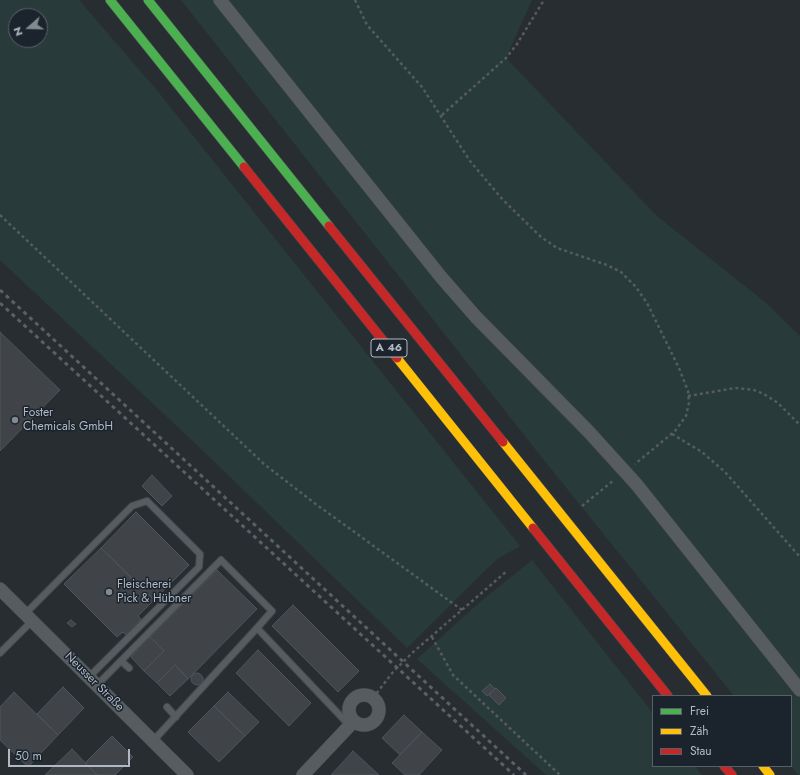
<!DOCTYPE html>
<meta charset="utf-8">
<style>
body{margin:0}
#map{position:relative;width:800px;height:775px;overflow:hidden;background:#282d32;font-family:Jost,sans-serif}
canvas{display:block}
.legend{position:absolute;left:652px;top:695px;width:140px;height:72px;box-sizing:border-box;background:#1b242d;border:1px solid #576069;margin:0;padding:5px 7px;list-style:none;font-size:12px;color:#b1bac4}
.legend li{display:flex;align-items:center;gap:8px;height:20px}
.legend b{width:20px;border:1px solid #576069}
.north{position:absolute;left:8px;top:8px;width:40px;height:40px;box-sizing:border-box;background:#1b242d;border:1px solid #576069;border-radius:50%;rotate:250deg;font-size:11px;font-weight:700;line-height:16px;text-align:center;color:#b1bac4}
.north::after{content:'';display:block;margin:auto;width:14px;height:18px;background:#818991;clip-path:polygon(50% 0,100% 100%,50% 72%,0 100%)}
.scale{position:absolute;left:8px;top:749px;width:122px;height:18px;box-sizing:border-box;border:2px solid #b1bac4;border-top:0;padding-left:5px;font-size:12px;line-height:14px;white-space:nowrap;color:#b1bac4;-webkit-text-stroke:3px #1b242d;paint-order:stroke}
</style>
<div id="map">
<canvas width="800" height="775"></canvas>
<ul class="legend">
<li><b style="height:5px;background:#4caf50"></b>Frei</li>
<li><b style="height:5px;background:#ffc107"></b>Zäh</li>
<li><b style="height:5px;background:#c62828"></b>Stau</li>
</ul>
<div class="north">N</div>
<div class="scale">50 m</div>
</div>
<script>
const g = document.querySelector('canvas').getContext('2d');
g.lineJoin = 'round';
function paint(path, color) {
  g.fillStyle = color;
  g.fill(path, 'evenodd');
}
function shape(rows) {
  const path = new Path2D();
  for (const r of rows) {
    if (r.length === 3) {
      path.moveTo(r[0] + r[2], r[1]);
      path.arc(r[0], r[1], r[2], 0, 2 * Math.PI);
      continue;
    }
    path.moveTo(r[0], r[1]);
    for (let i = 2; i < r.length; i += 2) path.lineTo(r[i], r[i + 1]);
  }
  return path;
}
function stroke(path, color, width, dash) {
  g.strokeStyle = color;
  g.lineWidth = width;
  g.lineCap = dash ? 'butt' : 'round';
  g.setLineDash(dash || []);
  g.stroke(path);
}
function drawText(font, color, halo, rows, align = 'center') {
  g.font = font + ' Jost,sans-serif';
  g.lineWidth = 3;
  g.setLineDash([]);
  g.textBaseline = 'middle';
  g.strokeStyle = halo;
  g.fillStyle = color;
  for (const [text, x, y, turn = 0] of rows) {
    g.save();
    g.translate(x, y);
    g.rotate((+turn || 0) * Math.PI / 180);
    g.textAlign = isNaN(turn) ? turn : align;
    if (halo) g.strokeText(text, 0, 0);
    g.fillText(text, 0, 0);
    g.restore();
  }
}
const green = shape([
 [0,0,79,0,156,89,520,546,496,560,407,648,200,448,0,260],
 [16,16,40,16,40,40,16,40],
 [181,0,532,0,506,58,657,216,765,302,800,336,800,775,798,775,791,766,791,696,734,696,543,459],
 [532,560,653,713,653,766,695,766,702,775,546,775,417,659,481,601]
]);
const building = shape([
 [0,332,60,390,0,451,0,332],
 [152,475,172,496,162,506,142,486,152,475],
 [136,512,189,565,154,600,101,548,136,512],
 [101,548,154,600,138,616,141,619,126,635,123,632,117,637,64,584,101,548],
 [217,570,257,609,188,679,175,665,157,683,144,671,164,651,150,637,217,570],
 [293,605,359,671,338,692,272,626,293,605],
 [71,620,76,624,72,627,67,623,71,620],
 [150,637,164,651,144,671,131,657,150,637],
 [258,650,311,703,289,726,236,673,258,650],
 [175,665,188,679,170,696,157,683,175,665],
 [197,679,6],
 [490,684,495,689,487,696,482,691,490,684],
 [63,687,84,708,58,735,37,714,63,687],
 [496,688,506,698,499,705,489,695,496,688],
 [14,692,58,735,28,767,0,740,0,707,14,692],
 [228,692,259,722,245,736,214,706,228,692],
 [214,706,245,736,219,762,188,732,214,706],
 [404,715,422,732,400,755,382,738,404,715],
 [422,732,442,750,419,775,405,775,392,763,422,732],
 [112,736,133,757,115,775,97,775,85,763,112,736],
 [72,749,97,775,45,775,72,749],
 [353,751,379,775,331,775,353,751]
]);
const path = shape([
 [355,0,367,25,422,87,470,161,503,200,541,237,557,248,607,265,621,272,636,287,647,303,679,368,688,391,689,403,686,416,675,431,635,464],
 [442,115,506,58,517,44,544,0],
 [0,215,264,464,313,502,462,610],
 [688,396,736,388,754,390,764,394,778,403,800,425],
 [672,434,702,452,725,472,800,557],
 [582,506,614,480],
 [432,637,453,675,560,775],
 [373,698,393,672,412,653,507,571]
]);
const lane = shape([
 [25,614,132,506,147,501,200,554,199,567,89,677],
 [0,653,32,621],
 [121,661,129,668],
 [97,685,221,560,272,611,257,628],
 [167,707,176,717],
 [153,741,257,628,350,726]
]);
const street = shape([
 [220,0,441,277,476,317,589,432,637,485,800,690],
 [0,589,187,775],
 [364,710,15],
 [303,775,354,721]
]);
const fast = shape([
 [110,0,244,167],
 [148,0,329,226]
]);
const slow = shape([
 [397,358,533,528],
 [503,442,707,696],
 [763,766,770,775]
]);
const jam = shape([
 [244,167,397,358],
 [329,226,503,442],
 [533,528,668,696],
 [724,766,732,775]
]);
const rail = shape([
 [0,290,526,775],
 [0,303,514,775]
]);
const markers = [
 [15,420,4,"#818991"],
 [109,592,4,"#818991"]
];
const shields = [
 [389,348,36]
];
const shieldNames = [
 ["A 46",389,348]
];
const poiNames = [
 ["Foster",23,413],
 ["Chemicals GmbH",23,427],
 ["Fleischerei",117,585],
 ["Pick & Hübner",117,599]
];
const streetNames = [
 ["Neusser Straße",94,682,45]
];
paint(green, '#283a3a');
paint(building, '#404449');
stroke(building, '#4f545a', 1);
stroke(lane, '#46494d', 8);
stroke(street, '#46494d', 14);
stroke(fast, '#44494e', 10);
stroke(slow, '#44494e', 10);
stroke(jam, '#44494e', 10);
stroke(path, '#555b5f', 2.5, [3, 3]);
stroke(lane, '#575c61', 6);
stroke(street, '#575c61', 13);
stroke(fast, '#4caf50', 9);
stroke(slow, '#ffc107', 9);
stroke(jam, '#c62828', 9);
stroke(rail, '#5b6065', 3, [4, 4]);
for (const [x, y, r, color] of markers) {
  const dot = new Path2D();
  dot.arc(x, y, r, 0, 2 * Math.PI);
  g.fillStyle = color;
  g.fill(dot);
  stroke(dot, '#1b242d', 1.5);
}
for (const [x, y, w] of shields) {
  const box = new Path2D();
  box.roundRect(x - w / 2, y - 9, w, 18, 3);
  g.fillStyle = '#1b242d';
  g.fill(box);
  stroke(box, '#b1bac4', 1);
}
drawText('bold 11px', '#b1bac4', null, shieldNames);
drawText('12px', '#b1bac4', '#1b242d', poiNames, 'left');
drawText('12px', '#b1bac4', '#1b242d', streetNames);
</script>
